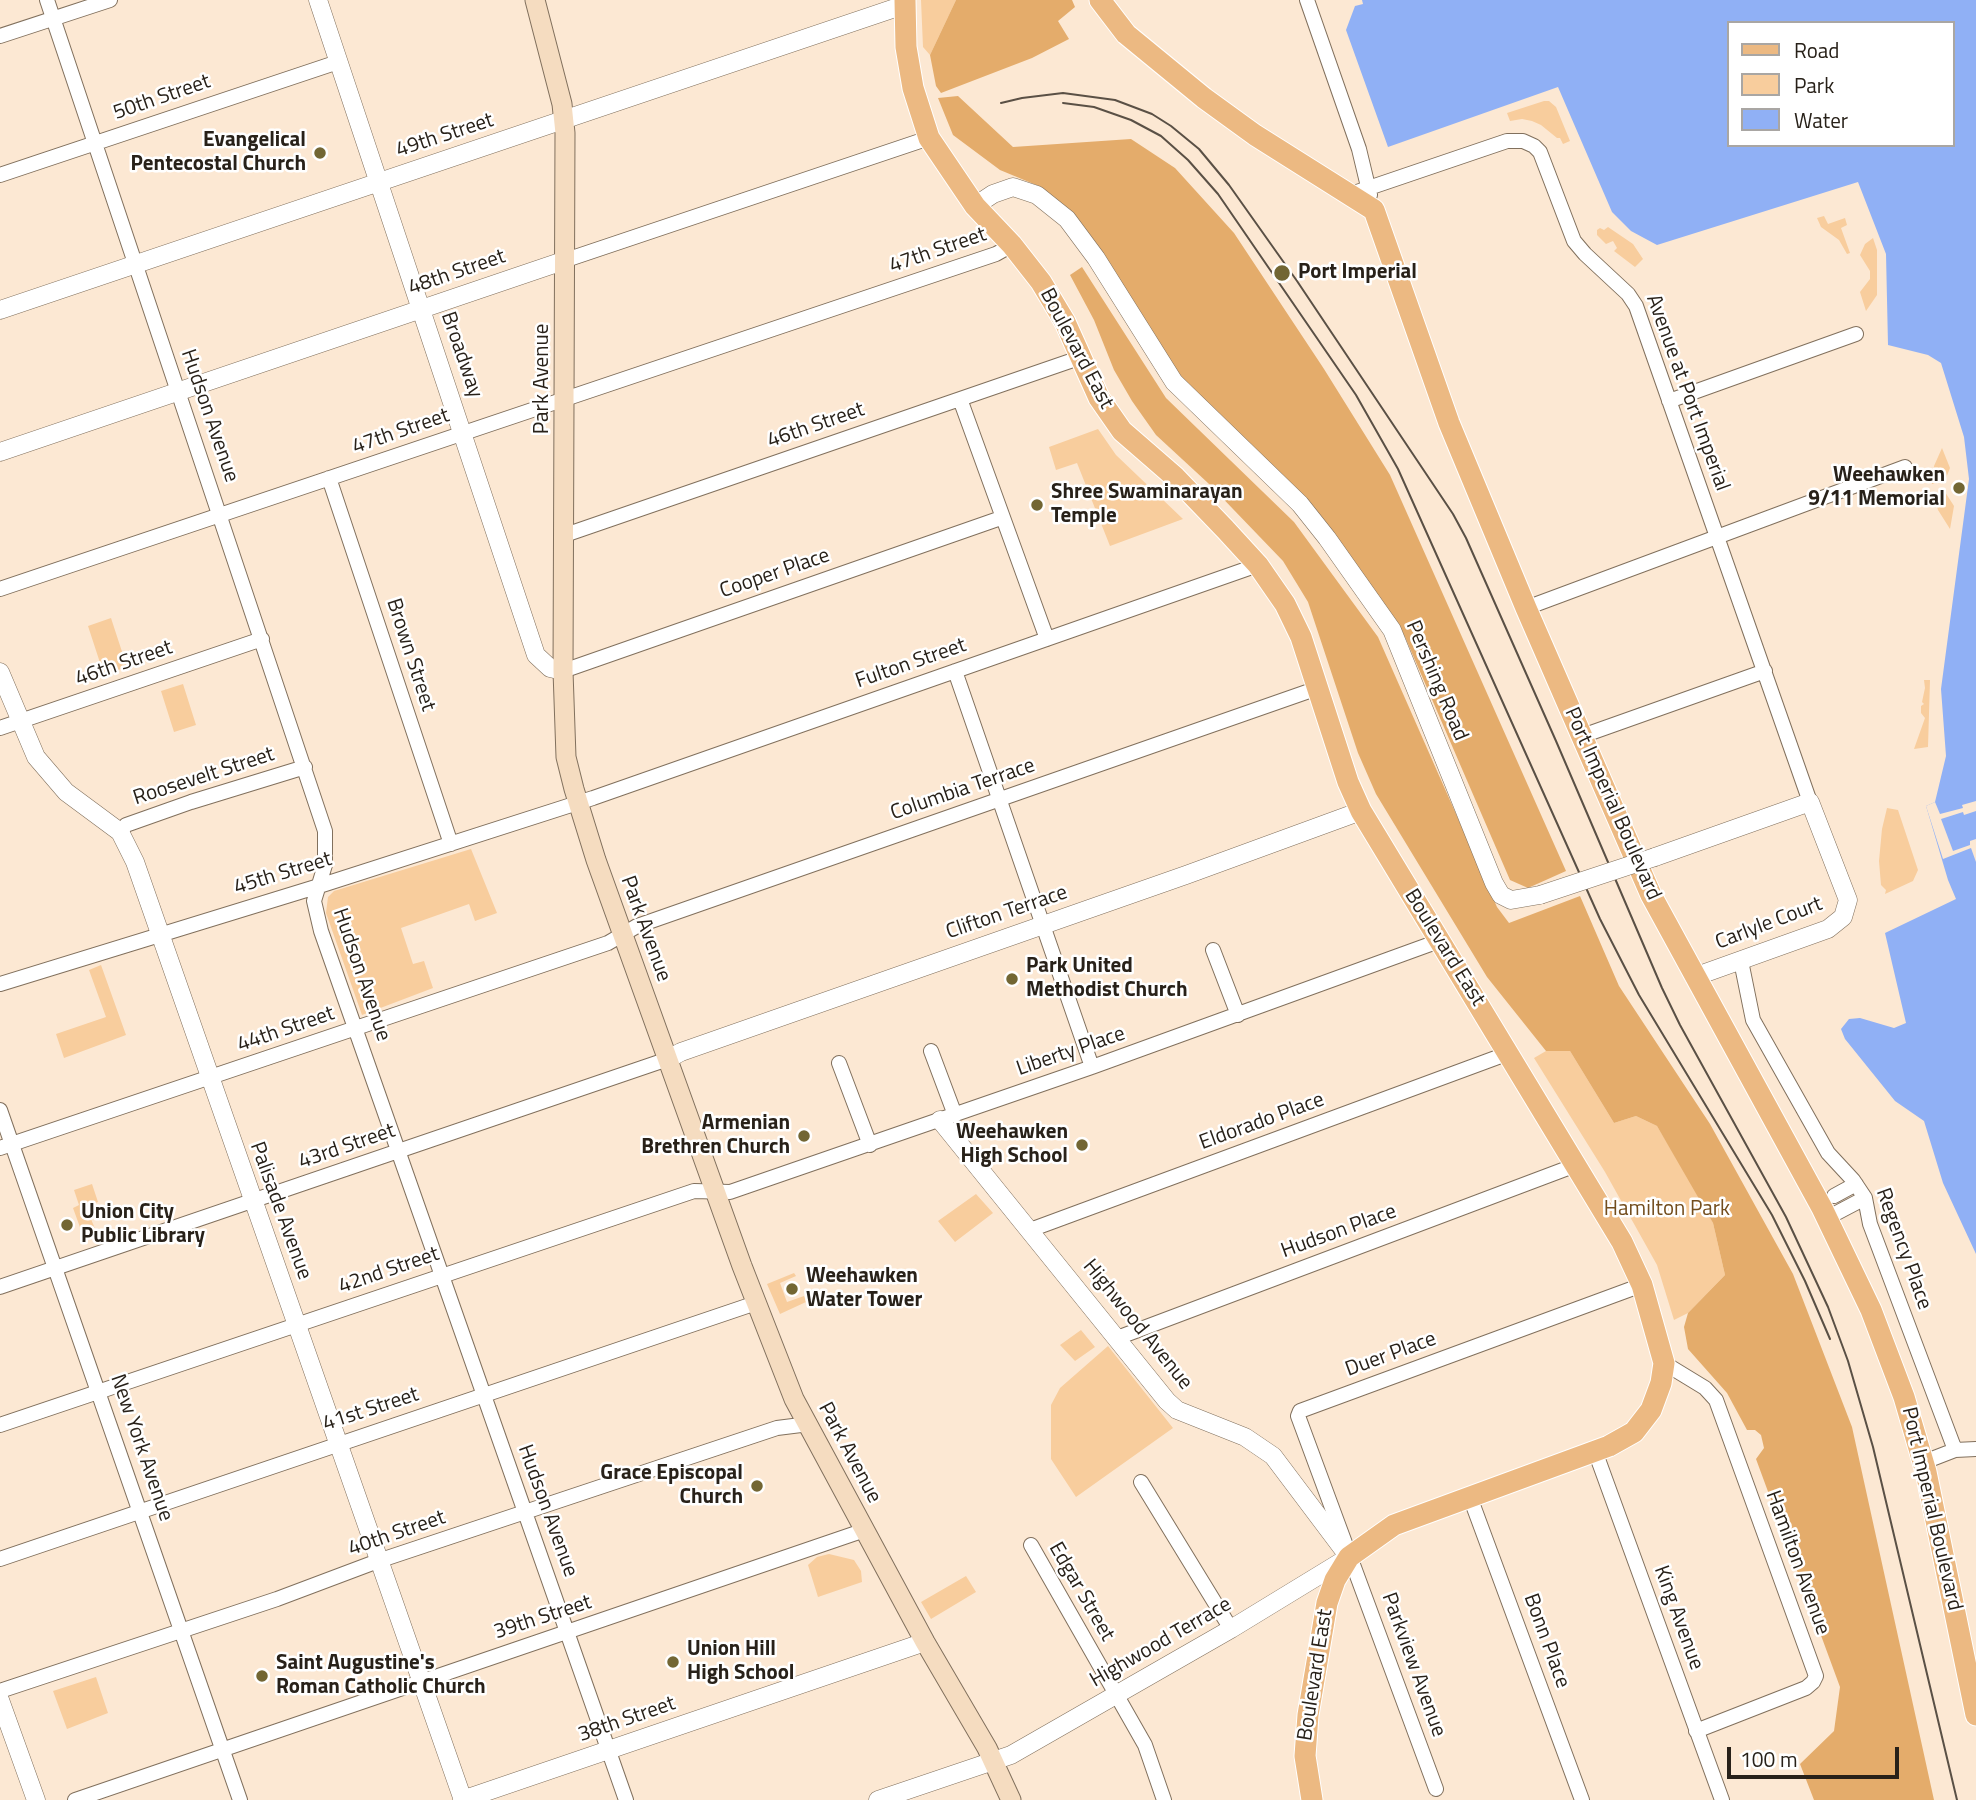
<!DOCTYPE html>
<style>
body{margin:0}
#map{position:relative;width:1976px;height:1800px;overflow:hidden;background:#fce8d3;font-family:"Titillium Web",sans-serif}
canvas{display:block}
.legend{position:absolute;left:1727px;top:21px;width:228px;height:126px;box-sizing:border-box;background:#fff;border:2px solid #a9a6a3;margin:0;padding:9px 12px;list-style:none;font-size:21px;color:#282119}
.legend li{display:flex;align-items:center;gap:14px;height:35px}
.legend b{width:35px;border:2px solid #a9a6a3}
.scale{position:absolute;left:1727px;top:1747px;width:172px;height:32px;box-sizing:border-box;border:4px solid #282119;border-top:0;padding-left:9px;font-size:21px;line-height:24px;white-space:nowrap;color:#282119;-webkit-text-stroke:5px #fff;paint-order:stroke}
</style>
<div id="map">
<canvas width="1976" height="1800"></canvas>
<ul class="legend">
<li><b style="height:9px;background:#ecb982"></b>Road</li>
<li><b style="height:19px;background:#f8cd9d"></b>Park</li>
<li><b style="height:19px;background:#90b0f5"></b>Water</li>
</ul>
<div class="scale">100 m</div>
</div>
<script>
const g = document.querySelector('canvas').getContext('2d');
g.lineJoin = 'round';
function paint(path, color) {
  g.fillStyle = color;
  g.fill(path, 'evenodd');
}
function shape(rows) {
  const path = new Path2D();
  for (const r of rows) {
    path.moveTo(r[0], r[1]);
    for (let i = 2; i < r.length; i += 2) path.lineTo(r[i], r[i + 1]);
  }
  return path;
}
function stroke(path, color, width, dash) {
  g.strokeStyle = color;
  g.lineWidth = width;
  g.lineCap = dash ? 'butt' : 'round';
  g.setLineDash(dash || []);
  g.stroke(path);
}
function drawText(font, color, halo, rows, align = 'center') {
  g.font = font + ' "Titillium Web",sans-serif';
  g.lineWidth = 5;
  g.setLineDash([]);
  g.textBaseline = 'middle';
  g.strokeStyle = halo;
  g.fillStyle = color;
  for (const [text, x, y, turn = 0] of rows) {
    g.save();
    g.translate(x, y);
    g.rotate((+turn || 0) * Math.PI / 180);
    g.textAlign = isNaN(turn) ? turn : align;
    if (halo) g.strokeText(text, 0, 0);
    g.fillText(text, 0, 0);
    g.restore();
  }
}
const green = shape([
 [921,0,956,0,930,55,923,47],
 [1544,101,1549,101,1556,107,1570,141,1563,144,1560,138,1557,138,1541,125,1532,121,1522,119,1510,121,1507,113],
 [1824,216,1828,224,1845,218,1847,225,1841,228,1850,253,1847,254,1839,240,1821,227,1817,218],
 [1608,227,1633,244,1643,259,1635,267,1614,251,1617,248,1613,241,1606,244,1597,235,1597,230,1600,228,1604,230],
 [1873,238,1877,250,1877,295,1866,311,1860,292,1870,279,1870,271,1860,255,1865,244],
 [1098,429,1116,455,1183,519,1110,546,1077,463,1056,470,1049,447],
 [1942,448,1950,468,1944,483,1932,484,1934,466],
 [1945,492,1954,506,1950,529,1938,510,1933,493],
 [111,618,127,667,104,675,88,626],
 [1924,680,1930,680,1928,747,1914,749,1925,718,1921,713,1921,706,1924,704,1922,702,1925,688],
 [183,684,196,725,174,732,161,691],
 [1887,808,1898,810,1918,870,1913,881,1885,894,1886,890,1881,885,1879,861,1882,829],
 [471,849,497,913,475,921,469,904,401,928,413,964,424,961,433,988,362,1015,326,913,328,897,334,891],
 [101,965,126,1035,64,1058,56,1034,106,1017,89,970],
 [1546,1051,1570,1051,1614,1123,1636,1116,1657,1126,1697,1192,1713,1223,1725,1275,1688,1313,1674,1320,1657,1265,1605,1172,1534,1058],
 [92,1184,98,1202,86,1207,98,1236,85,1241,73,1208,79,1205,74,1190],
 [976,1194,993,1213,955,1242,938,1221],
 [794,1273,796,1276,780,1283,787,1302,804,1296,806,1302,780,1314,767,1284],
 [1081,1330,1095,1347,1075,1361,1060,1345],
 [1108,1346,1173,1428,1076,1497,1051,1459,1051,1405,1060,1388],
 [829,1554,854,1560,861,1571,862,1582,818,1597,808,1565,817,1557],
 [966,1576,976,1592,931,1619,921,1602],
 [96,1677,108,1713,67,1729,53,1691]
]);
const forest = shape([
 [956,0,1072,0,1075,7,1058,21,1069,39,1032,58,941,93,936,86,930,55],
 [958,96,1013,147,1131,139,1175,168,1234,233,1324,369,1390,475,1566,871,1528,888,1510,880,1405,637,1375,593,1191,391,1164,355,1089,234,1075,217,1041,187,1000,170,953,135,938,98],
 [1082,267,1166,398,1294,522,1378,637,1497,907,1509,923,1580,896,1619,986,1710,1124,1793,1274,1852,1427,1934,1800,1814,1800,1800,1764,1834,1731,1840,1687,1756,1459,1764,1448,1761,1435,1755,1430,1747,1430,1727,1393,1688,1349,1684,1327,1688,1313,1725,1275,1713,1223,1657,1126,1636,1116,1614,1123,1570,1051,1546,1051,1487,977,1376,794,1358,753,1308,602,1283,561,1208,483,1156,435,1132,401,1114,370,1094,320,1070,275]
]);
const water = shape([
 [1362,0,1976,0,1976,1254,1943,1183,1924,1121,1895,1101,1845,1039,1841,1029,1849,1019,1860,1018,1894,1028,1906,1023,1885,933,1956,899,1948,880,1926,806,1935,802,1946,756,1941,689,1969,479,1964,437,1941,363,1928,355,1888,345,1886,254,1858,182,1657,245,1631,231,1612,212,1558,87,1388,147,1346,30,1355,6,1363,4],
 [1729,23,1953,23,1953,145,1729,145]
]);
const pier = shape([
 [1976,801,1976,811,1964,815,1963,812,1941,819,1953,851,1970,845,1970,841,1976,839,1976,862,1971,848,1943,859,1926,806,1935,802,1940,814,1963,808,1962,805]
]);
const minor = shape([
 [47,0,325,831,325,865,314,901,321,931,626,1800],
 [1307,0,1359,149,1370,195],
 [0,36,110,0],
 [0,175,338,62],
 [1351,194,1507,141,1523,141,1534,146,1540,152,1574,241,1585,254,1628,294,1636,306,1810,802],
 [566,260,929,138],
 [960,399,1047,639],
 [1669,401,1856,334],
 [329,478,451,844],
 [565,535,1082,357],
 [0,589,996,254,1012,245],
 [1526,608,1905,467],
 [563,671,1001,518],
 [955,671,1092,1067],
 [0,728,262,639],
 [1582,736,1765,671],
 [120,832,126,825,191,802,305,767],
 [1213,950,1238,1015],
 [1741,961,1753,1020,1828,1153,1853,1180,1865,1198,1870,1224,1955,1450],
 [0,984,319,886,593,798,1258,565],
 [931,1051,955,1115],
 [839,1063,870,1145],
 [0,1110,240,1800],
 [0,1148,608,943,637,926,1318,688],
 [1834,1196,1856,1184],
 [1827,1218,1865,1198],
 [1030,1230,1509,1053],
 [0,1287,668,1059],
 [1117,1338,1576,1165],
 [1664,1363,1705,1388,1716,1400,1816,1676,1813,1682,1806,1688,1696,1731],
 [0,1425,694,1191,730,1192,1092,1067,1439,941],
 [1595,1451,1722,1800],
 [1924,1462,1955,1450,1976,1449],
 [1141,1482,1231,1629],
 [1470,1497,1582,1800],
 [1031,1545,1145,1745,1164,1800],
 [0,1559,756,1303],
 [0,1691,277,1599,378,1561,777,1428,809,1424],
 [1436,1789,1298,1416,1300,1411,1642,1285],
 [75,1800,865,1530]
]);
const tertiary = shape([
 [318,0,536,655,550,668,563,671],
 [975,206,993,194,1013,187,1037,195,1067,219,1096,258,1174,382,1300,504,1327,538,1392,630,1494,883,1501,895,1511,900,1540,895],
 [0,310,904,5],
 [0,452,566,260],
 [0,672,36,757,66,792,120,832,135,862,463,1800],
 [1655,857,1810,802,1848,900,1843,917,1828,929,1694,977],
 [668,1059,681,1052,1186,875,1361,811],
 [0,1700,36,1800],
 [462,1800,925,1642],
 [878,1800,1011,1755,1231,1629,1349,1557,1273,1456,1245,1437,1177,1410,1167,1401,940,1120]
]);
const secondary = shape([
 [535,0,562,104,565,133,563,671,566,757,574,789,596,860,742,1266,794,1399,925,1642,987,1748,1011,1800]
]);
const primary = shape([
 [905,0,906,47,913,88,929,138,975,206,1012,245,1041,282,1065,322,1099,398,1122,431,1175,477,1225,529,1258,565,1285,604,1301,637,1348,782,1361,811,1622,1242,1642,1285,1664,1363,1661,1383,1651,1410,1634,1432,1609,1446,1394,1525,1349,1557,1335,1580,1327,1603,1308,1715,1305,1756,1312,1800],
 [1100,0,1126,34,1204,98,1255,135,1374,210,1449,423,1526,608,1651,895,1822,1208,1871,1310,1904,1397,1926,1472,1976,1715]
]);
const tram = shape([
 [1001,103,1022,98,1063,93,1115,100,1152,114,1171,126,1199,149,1229,185,1297,281,1453,514,1466,538,1556,741,1662,988,1680,1025,1786,1217,1828,1307,1848,1361,1873,1447,1957,1800],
 [1063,103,1094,107,1131,120,1161,136,1188,160,1218,194,1356,395,1398,469,1600,919,1639,995,1772,1215,1805,1281,1830,1339]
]);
const tertiaryBridge = shape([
 [1540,895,1655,857]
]);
const markers = [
 [320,153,7,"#726633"],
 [1282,273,9,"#726633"],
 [1959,488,7,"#726633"],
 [1037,505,7,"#726633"],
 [1012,979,7,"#726633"],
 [804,1136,7,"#726633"],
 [1082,1145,7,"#726633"],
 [67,1225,7,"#726633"],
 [792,1289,7,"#726633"],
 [757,1486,7,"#726633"],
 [673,1662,7,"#726633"],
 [262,1676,7,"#726633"]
];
const streetNames = [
 ["50th Street",162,98,-19],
 ["49th Street",445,136,-18],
 ["47th Street",938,251,-19],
 ["48th Street",457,273,-19],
 ["Boulevard East",1076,349,62],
 ["Broadway",461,355,71],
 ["Park Avenue",543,379,-90],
 ["Avenue at Port Imperial",1687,393,70],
 ["Hudson Avenue",209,416,71],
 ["46th Street",816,426,-19],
 ["47th Street",401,432,-19],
 ["Cooper Place",775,574,-19],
 ["Brown Street",410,655,72],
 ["46th Street",124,664,-19],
 ["Fulton Street",911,664,-19],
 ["Pershing Road",1436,681,67],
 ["Roosevelt Street",204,777,-18],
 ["Columbia Terrace",963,790,-19],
 ["Port Imperial Boulevard",1612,804,66],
 ["45th Street",283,874,-17],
 ["Clifton Terrace",1007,913,-19],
 ["Carlyle Court",1769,924,-21],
 ["Park Avenue",645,929,70],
 ["Boulevard East",1444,948,58],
 ["Hudson Avenue",361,975,71],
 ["44th Street",286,1030,-19],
 ["Liberty Place",1071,1052,-19],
 ["Eldorado Place",1262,1122,-20],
 ["43rd Street",347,1147,-19],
 ["Palisade Avenue",280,1211,70],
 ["Hudson Place",1339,1232,-20],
 ["Regency Place",1903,1249,70],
 ["42nd Street",389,1271,-19],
 ["Highwood Avenue",1137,1325,51],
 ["Duer Place",1391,1355,-20],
 ["41st Street",371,1410,-18],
 ["New York Avenue",141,1448,71],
 ["Park Avenue",849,1453,62],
 ["Port Imperial Boulevard",1931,1509,77],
 ["Hudson Avenue",547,1511,70],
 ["40th Street",397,1534,-19],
 ["Hamilton Avenue",1797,1563,70],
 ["Edgar Street",1081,1592,60],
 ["39th Street",543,1618,-18],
 ["King Avenue",1678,1618,70],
 ["Bonn Place",1546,1641,70],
 ["Highwood Terrace",1161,1643,-30],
 ["Parkview Avenue",1413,1665,70],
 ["Boulevard East",1316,1675,-81],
 ["38th Street",627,1720,-19]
];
const poiNames = [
 ["Evangelical",306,141,"right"],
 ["Pentecostal Church",306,165,"right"],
 ["Port Imperial",1298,273],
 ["Weehawken",1945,476,"right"],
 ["9/11 Memorial",1945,500,"right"],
 ["Shree Swaminarayan",1051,493],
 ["Temple",1051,517],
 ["Park United",1026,967],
 ["Methodist Church",1026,991],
 ["Armenian",790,1124,"right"],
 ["Brethren Church",790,1148,"right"],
 ["Weehawken",1068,1133,"right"],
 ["High School",1068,1157,"right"],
 ["Union City",81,1213],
 ["Public Library",81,1237],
 ["Weehawken",806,1277],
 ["Water Tower",806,1301],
 ["Grace Episcopal",743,1474,"right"],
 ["Church",743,1498,"right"],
 ["Union Hill",687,1650],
 ["High School",687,1674],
 ["Saint Augustine's",276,1664],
 ["Roman Catholic Church",276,1688]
];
const parkNames = [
 ["Hamilton Park",1667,1210]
];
paint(green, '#f8cd9d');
paint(forest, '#e4ac6b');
paint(water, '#90b0f5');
paint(pier, '#fce8d3');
stroke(minor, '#81705d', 16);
stroke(tertiary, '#81705d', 19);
stroke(secondary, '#81705d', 21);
stroke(primary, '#fff', 23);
stroke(minor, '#fff', 14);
stroke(tertiary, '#fff', 18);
stroke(secondary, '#f5dcc0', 19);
stroke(primary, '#ecb982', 21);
stroke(tram, '#5a5045', 2);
stroke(tertiaryBridge, '#81705d', 19, []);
stroke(tertiaryBridge, '#fff', 18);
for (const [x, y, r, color] of markers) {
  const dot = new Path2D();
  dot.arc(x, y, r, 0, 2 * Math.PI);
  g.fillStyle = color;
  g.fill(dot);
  stroke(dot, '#fff', 2.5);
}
drawText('21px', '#282119', '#fff', streetNames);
drawText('bold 21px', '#282119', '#fff', poiNames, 'left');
drawText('21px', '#734d1d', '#fff', parkNames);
</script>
